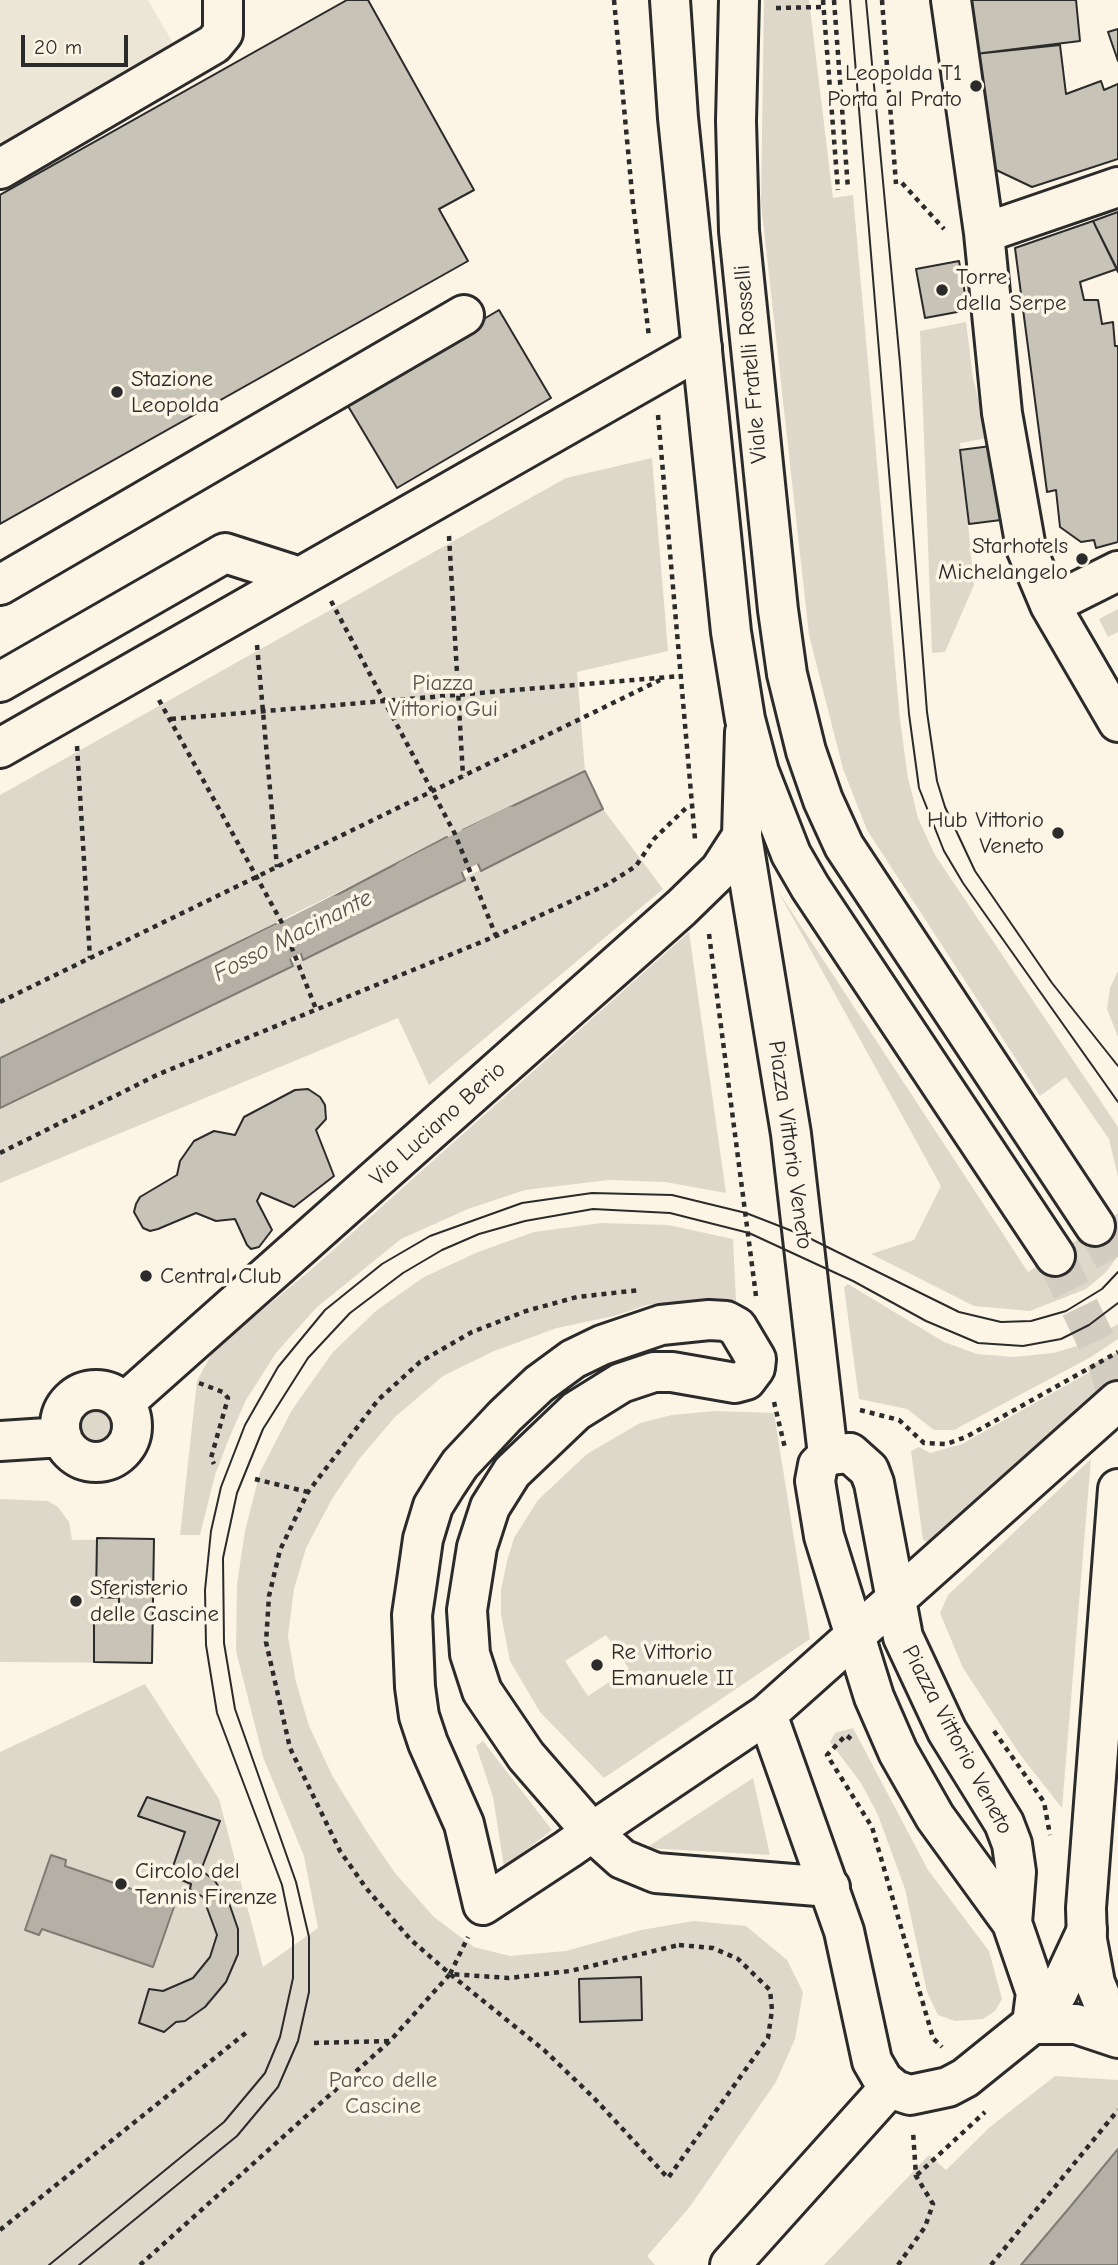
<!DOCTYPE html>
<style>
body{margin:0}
#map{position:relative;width:1118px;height:2265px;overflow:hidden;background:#fcf5e5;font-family:"Comic Neue",sans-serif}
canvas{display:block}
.scale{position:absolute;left:21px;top:35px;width:107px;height:32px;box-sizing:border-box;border:4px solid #2b2b2b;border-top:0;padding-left:9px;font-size:21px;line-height:24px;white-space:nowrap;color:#2b2b2b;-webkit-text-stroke:5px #fcf5e5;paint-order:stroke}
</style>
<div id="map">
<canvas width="1118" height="2265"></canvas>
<div class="scale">20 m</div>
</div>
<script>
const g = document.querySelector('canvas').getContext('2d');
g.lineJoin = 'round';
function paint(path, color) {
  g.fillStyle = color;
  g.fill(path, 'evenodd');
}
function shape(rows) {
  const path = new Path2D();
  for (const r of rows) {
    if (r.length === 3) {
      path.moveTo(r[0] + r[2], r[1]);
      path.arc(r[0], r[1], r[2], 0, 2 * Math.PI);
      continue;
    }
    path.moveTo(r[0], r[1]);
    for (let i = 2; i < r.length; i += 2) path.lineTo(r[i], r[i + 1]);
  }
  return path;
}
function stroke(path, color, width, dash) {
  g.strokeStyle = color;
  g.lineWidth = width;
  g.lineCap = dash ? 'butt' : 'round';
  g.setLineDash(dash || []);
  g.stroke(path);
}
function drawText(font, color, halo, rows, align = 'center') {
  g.font = font + ' "Comic Neue",sans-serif';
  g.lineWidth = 7;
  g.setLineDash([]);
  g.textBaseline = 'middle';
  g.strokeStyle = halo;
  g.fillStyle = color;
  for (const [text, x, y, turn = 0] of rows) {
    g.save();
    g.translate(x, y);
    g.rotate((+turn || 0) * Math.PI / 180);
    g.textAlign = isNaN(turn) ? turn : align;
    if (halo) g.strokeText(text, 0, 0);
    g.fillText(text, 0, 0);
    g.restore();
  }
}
const built = shape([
 [0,0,148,0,180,55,0,156]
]);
const green = shape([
 [764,0,809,0,833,198,853,195,900,720,908,778,918,818,935,855,1118,1127,1118,1256,1106,1272,1086,1289,1030,1311,974,1306,871,1254,914,1240,941,1186,778,891,1028,1272,1118,1213,1118,1177,1109,1139,1066,1077,1040,1096,867,830,843,769,809,635,761,203],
 [966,322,973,378,988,438,960,443,974,585,945,652,932,653,920,331],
 [652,458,668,651,577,672,585,771,0,1058,0,795,566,478],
 [1118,609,1118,632,1108,637,1099,619],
 [603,809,663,889,429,1085,398,1018,0,1183,0,1108],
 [689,932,726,1193,665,1182,609,1180,525,1190,468,1209,401,1239,316,1308,276,1353,246,1400,230,1436,215,1475,200,1535,180,1535,197,1381,213,1351,313,1268],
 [1118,971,1118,1037,1107,1009,1110,988],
 [601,1223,668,1225,733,1239,736,1302,685,1301,647,1305,614,1316,557,1328,494,1351,443,1376,395,1417,360,1458,332,1499,306,1548,294,1589,288,1636,296,1682,309,1726,333,1777,367,1832,395,1873,434,1917,474,1947,510,1956,566,1951,641,1930,694,1921,746,1926,787,1960,803,1992,795,2039,776,2082,689,2208,647,2256,655,2265,0,2265,0,1752,145,1684,219,1799,263,1967,318,1928,304,1856,263,1757,236,1651,237,1584,245,1531,260,1472,292,1410,333,1352,377,1310,424,1277,478,1252,534,1232],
 [848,1284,944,1342,977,1354,1014,1357,1053,1353,1077,1346,1118,1324,1118,1339,1091,1357,954,1430,934,1430,907,1409,859,1399,844,1287],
 [1118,1356,1118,1387,931,1543,923,1540,911,1451,919,1447,930,1453,962,1444],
 [96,1426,30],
 [715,1411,774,1413,810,1639,604,1778,540,1712,510,1661,501,1615,501,1590,507,1561,514,1538,538,1500,587,1454,640,1423,672,1415],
 [606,1635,629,1669,588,1696,565,1661],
 [1091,1459,1062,1808,1021,1756,963,1668,940,1613,948,1595],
 [0,1499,48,1501,58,1507,69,1522,72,1540,154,1539,152,1663,0,1662],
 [853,1728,928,1870,989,1951,1002,1999,995,2011,983,2019,955,2021,938,2015,927,1992,905,1889,878,1815,861,1783,830,1742,835,1733],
 [483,1741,552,1830,504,1867,493,1797,476,1746],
 [753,1778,770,1855,646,1848],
 [1055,2076,1118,2080,1118,2160,1070,2207,1021,2265,824,2265,929,2155,946,2170,990,2127]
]);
const water = shape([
 [585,771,603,809,481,871,463,830,585,771],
 [447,837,465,880,303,960,289,920,447,837],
 [276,924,293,966,0,1108,0,1058,276,924],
 [51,1855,66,1860,65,1866,175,1904,153,1967,42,1929,39,1935,25,1930,51,1855],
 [1118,2149,1118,2265,1021,2265,1070,2207,1118,2149]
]);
const canal = shape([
 [409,878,513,825],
 [240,963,338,914]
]);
const building = shape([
 [347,0,368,0,474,190,439,209,468,261,0,524,0,195,347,0],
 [968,0,1076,0,1080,41,975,54,968,0],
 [1118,29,1118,61,1108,32,1118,29],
 [1060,45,1066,94,1101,81,1104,90,1118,84,1118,159,1032,187,992,168,975,54,1060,45],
 [1118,212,1118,272,1093,221,1118,212],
 [1093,221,1117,269,1080,282,1084,300,1098,300,1102,324,1113,322,1115,346,1118,346,1118,542,1096,548,1094,540,1081,542,1060,527,1056,490,1047,492,1015,248,1093,221],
 [959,261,968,310,925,318,916,269,959,261],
 [499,310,551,398,397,488,345,401,499,310],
 [991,446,1001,520,969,524,960,450,991,446],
 [308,1089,320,1097,325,1105,326,1119,316,1130,334,1176,294,1207,261,1193,257,1201,272,1230,259,1247,251,1249,247,1245,235,1219,216,1221,196,1213,158,1229,150,1231,143,1228,134,1212,136,1204,140,1197,177,1175,180,1161,194,1141,214,1131,235,1135,244,1117,295,1090,308,1089],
 [97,1538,154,1539,152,1663,94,1662,94,1609,119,1610,119,1598,96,1597,97,1538],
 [147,1797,220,1821,201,1870,215,1881,229,1903,238,1929,238,1954,226,1982,205,2007,185,2021,176,2022,164,2032,139,2023,149,1989,163,1991,193,1978,210,1957,217,1935,203,1897,190,1889,191,1884,170,1875,185,1832,138,1816,147,1797],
 [641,1977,642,2020,580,2022,579,1979,641,1977]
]);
const majorTunnel = shape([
 [1095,1226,1118,1267],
 [1055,1256,1109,1368,1118,1402]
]);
const path = shape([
 [614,0,633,204,649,337],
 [823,0,838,190],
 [834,0,848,189],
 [882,0,896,184],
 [776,8,823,7],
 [902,183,944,229],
 [658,415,695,839],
 [449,536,463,776],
 [331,601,455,834,496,936],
 [257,645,277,867],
 [159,700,282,923,316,1009],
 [171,719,681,676],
 [77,746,90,958],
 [709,934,756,1296],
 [0,1002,660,680],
 [0,1153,159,1074,496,936,608,884,636,866,654,839,689,805],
 [199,1383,223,1392,228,1398,211,1458,214,1464],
 [774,1402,785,1448],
 [860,1410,899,1420,924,1443,946,1444,966,1437,1118,1352],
 [255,1479,308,1492],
 [994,1731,1044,1802,1050,1835],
 [851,1739,846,1735,827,1755,872,1827,933,2038,942,2047],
 [679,1945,713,1948,738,1959,770,1990,772,2010,768,2038,668,2178,594,2098,544,2050,450,1974,509,1978,570,1971,679,1945],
 [450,1974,468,1937],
 [314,2043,389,2041],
 [917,2175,985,2112],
 [0,2230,247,2032],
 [140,2265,390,2041,450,1974,410,1939,366,1888,340,1851,290,1748,266,1642,269,1596,280,1550,308,1492,378,1400,420,1362,472,1332,526,1311,577,1297,640,1290],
 [898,2265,925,2227,933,2204,916,2176,913,2131],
 [991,2265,1118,2110]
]);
const minor = shape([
 [951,0,984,233,1002,413,1026,548,1050,605,1118,722],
 [0,169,214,44,223,33,223,0],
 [984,233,1118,187],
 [0,585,464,315],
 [1050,605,1118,571],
 [0,682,225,553,300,577],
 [745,732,742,836,791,1134,828,1455],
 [0,748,702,348],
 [96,1426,36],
 [124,1403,681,908,720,870,742,836],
 [0,1441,62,1437],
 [767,1714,844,1931,872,2061,883,2080,895,2090,910,2095,948,2087,965,2078,1032,2024,1049,2007,1058,1992,1087,1930],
 [830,1887,656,1873,622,1859,592,1832,526,1756,482,1691,470,1654,467,1610,477,1547,490,1507,512,1472,576,1411,621,1383,654,1372,672,1372,735,1383,746,1380,755,1368,756,1359,737,1327,726,1321,709,1320,661,1325,602,1345,573,1359,539,1384,505,1416,460,1464,446,1485,433,1506,423,1539,417,1581,412,1615,415,1687,419,1716,428,1743,464,1824,483,1905,568,1849,592,1832,767,1714,1118,1401],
 [1012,1923,1016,1872,1012,1844,1004,1823,947,1731,903,1637,874,1483,869,1470,850,1453,828,1455,818,1465,815,1481,824,1536,874,1697,898,1752,935,1817,1012,1923,1036,1993,1032,2024],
 [1032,2024,1076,2024,1118,2038],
 [730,2265,890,2087]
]);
const major = shape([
 [670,0,678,118,731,632,745,719,759,772,791,854,810,887,1055,1256],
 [739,0,736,121,739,231,778,610,787,674,806,751,823,800,844,846,1095,1226],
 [1118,1489,1086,1908,1087,1940,1095,1983,1102,2000,1118,2022]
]);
const tram = shape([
 [850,0,909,714,919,788,944,851,963,883,1118,1102],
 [866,0,900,363,927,712,937,781,945,807,975,871,1052,983,1118,1066],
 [49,2265,224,2122,265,2073,280,2037,293,1978,293,1938,282,1885,217,1713,206,1645,205,1590,211,1531,221,1487,245,1425,278,1367,325,1310,382,1264,430,1236,522,1203,592,1193,672,1195,746,1213,805,1236,959,1312,1001,1322,1031,1321,1066,1311,1102,1289,1118,1272],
 [79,2265,237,2136,278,2087,298,2041,309,1992,309,1937,296,1882,235,1709,224,1643,223,1558,237,1493,263,1429,308,1358,350,1313,403,1273,442,1250,479,1234,525,1221,593,1209,670,1213,749,1233,853,1281,926,1321,978,1343,1023,1346,1061,1339,1089,1325,1118,1303]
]);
const markers = [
 [976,86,7,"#2b2b2b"],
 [942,290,7,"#2b2b2b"],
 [117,392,7,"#2b2b2b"],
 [1082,559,7,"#2b2b2b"],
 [1058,833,7,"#2b2b2b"],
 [146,1276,7,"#2b2b2b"],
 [76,1601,7,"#2b2b2b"],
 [597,1665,7,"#2b2b2b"],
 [121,1884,7,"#2b2b2b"]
];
const poiNames = [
 ["Leopolda T1",962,73,"right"],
 ["Porta al Prato",962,99,"right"],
 ["Torre",956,277],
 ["della Serpe",956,303],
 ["Stazione",131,379],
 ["Leopolda",131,405],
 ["Starhotels",1068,546,"right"],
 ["Michelangelo",1068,572,"right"],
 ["Hub Vittorio",1044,820,"right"],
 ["Veneto",1044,846,"right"],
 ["Central Club",160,1276],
 ["Sferisterio",90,1588],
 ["delle Cascine",90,1614],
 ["Re Vittorio",611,1652],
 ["Emanuele II",611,1678],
 ["Circolo del",135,1871],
 ["Tennis Firenze",135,1897]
];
const streetNames = [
 ["Viale Fratelli Rosselli",751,364,-95],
 ["Via Luciano Berio",438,1124,-42],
 ["Piazza Vittorio Veneto",790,1145,82],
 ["Piazza Vittorio Veneto",957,1740,62]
];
const parkNames = [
 ["Piazza",443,683],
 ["Vittorio Gui",443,709],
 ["Parco delle",383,2080],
 ["Cascine",383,2106]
];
const waterNames = [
 ["Fosso Macinante",293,936,-27]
];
paint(built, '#ece6d7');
paint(green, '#ded8ca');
paint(water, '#b4b0a5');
stroke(water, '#7d7b74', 2);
stroke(canal, '#b4b0a5', 37);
paint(building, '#c8c3b7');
stroke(building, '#2b2b2b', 2);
stroke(majorTunnel, '#d2cdc0', 38, [38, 19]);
stroke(minor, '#2b2b2b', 44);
stroke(major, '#2b2b2b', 44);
stroke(path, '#2b2b2b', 4.5, [5, 5]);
stroke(minor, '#fcf5e5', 38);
stroke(major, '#fcf5e5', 38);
stroke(tram, '#2b2b2b', 2);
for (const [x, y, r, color] of markers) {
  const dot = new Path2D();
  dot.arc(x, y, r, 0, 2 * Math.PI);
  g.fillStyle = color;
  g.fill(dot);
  stroke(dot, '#fcf5e5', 2.5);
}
drawText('23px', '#2b2b2b', '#fcf5e5', poiNames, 'left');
drawText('23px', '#2b2b2b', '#fcf5e5', streetNames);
drawText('23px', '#585653', '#fcf5e5', parkNames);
drawText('italic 24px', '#545350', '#fcf5e5', waterNames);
</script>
